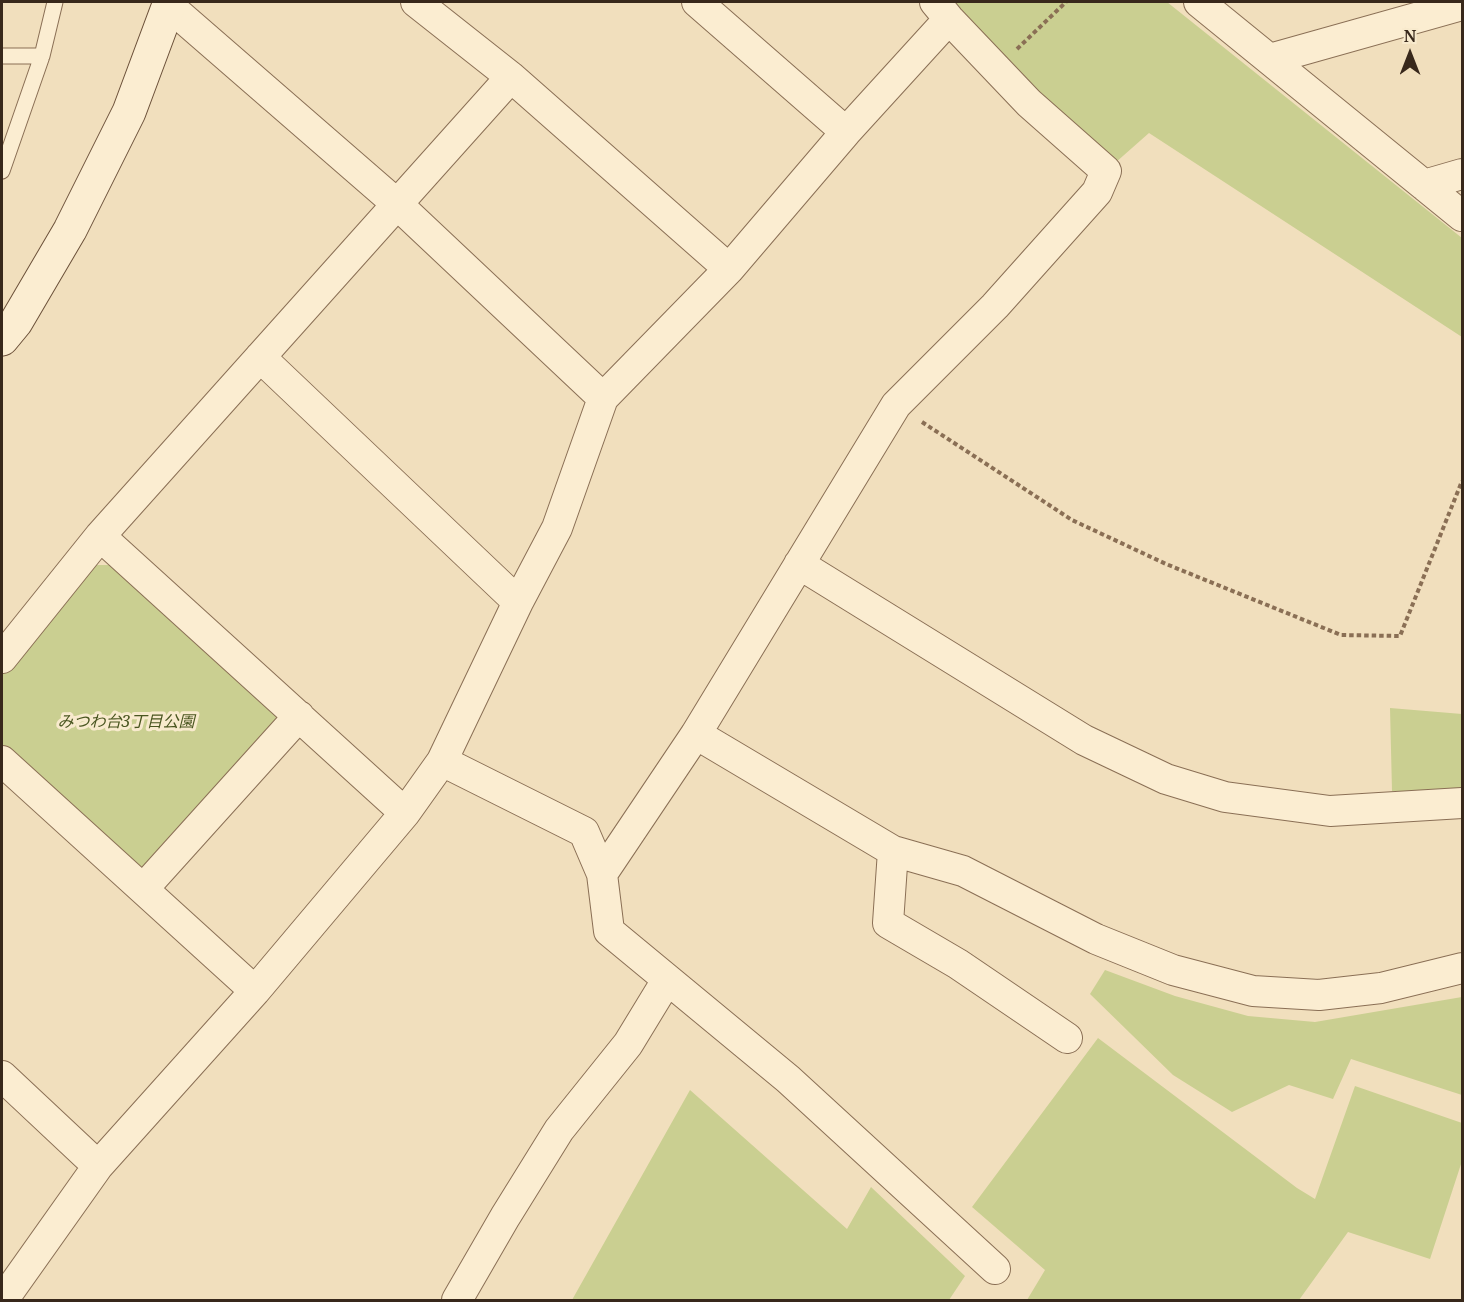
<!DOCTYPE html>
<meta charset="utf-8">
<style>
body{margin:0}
#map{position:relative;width:1464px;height:1302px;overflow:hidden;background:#f1dfbd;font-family:"Noto Serif",serif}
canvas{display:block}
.frame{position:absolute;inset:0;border:3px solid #38281b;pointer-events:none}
.north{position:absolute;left:1380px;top:24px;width:60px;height:60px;-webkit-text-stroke:4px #f8eacd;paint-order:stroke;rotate:0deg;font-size:16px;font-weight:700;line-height:24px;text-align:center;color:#38281b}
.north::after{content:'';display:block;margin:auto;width:21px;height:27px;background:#38281b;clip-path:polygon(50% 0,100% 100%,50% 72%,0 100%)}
</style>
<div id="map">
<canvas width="1464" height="1302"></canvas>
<div class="frame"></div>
<div class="north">N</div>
</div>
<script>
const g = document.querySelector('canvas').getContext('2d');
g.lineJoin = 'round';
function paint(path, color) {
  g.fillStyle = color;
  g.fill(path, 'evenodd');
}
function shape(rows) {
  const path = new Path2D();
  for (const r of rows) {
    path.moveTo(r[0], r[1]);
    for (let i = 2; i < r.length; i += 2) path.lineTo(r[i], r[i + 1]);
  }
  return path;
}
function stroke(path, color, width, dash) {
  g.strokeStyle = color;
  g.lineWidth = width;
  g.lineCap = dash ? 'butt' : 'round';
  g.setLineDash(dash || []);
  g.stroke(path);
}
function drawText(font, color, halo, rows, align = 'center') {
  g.font = font + ' "Noto Serif","Noto Sans JP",serif';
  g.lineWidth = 6;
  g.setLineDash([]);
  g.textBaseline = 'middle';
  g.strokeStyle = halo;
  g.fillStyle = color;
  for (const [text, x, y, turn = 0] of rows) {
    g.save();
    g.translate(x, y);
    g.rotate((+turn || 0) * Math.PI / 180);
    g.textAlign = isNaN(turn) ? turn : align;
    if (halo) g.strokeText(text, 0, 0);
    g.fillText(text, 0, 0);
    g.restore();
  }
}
const green = shape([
 [950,2,1167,2,1462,238,1462,337,1149,133,1115,163,1038,98],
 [85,565,111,565,276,715,275,733,151,869,135,871,2,753,2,664],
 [1390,708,1462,714,1462,791,1392,791],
 [1105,970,1175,996,1248,1016,1315,1022,1462,997,1462,1095,1351,1059,1333,1099,1289,1085,1232,1112,1173,1075,1090,994],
 [1098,1038,1297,1188,1315,1199,1355,1086,1462,1123,1462,1161,1430,1259,1348,1232,1299,1300,1027,1300,1045,1270,972,1207],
 [690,1090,847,1229,871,1187,965,1276,949,1300,572,1300]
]);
const path = shape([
 [1017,49,1066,2],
 [922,422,1072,520,1166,564,1341,635,1400,636,1462,481]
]);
const lane = shape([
 [2,56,42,56],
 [2,171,42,56,55,2]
]);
const street = shape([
 [416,2,511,77,729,269],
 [697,2,846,132],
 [1199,2,1462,216],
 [169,6,397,204,603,398],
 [1270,59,1462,5],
 [1424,185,1462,174],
 [260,357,518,602],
 [100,536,405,813],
 [799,564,1084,740,1166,779,1225,797,1330,811,1462,803],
 [2,658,100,536,511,77],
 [696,734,893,851,963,871,1096,939,1173,970,1253,991,1319,995,1381,988,1462,968],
 [2,761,255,991],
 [442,761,518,602,557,528,603,398,729,269,846,132,949,19],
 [893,851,888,923,958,964,1067,1038],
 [602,874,609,931,788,1079,995,1269],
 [143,889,299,716],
 [2,1076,98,1166],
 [3,1300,98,1166,255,991,405,813,442,761,584,832,602,874,696,734,896,405,995,306,1097,192,1106,171,1029,103,949,19,935,2],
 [457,1300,505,1217,559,1130,628,1044,667,980]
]);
const secondary = shape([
 [2,339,16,322,70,230,129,112,170,2]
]);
const parkNames = [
 ["みつわ台3丁目公園",126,722]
];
paint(green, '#cacf91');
stroke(lane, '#8a6f55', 17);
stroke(street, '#8a6f55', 32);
stroke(secondary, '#6b5039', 35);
stroke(path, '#8a6f55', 4, [4.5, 3]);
stroke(lane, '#fbedd1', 15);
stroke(street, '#fbedd1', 30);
stroke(secondary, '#fbedd1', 33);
drawText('italic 16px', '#4a5620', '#f8eacd', parkNames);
</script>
